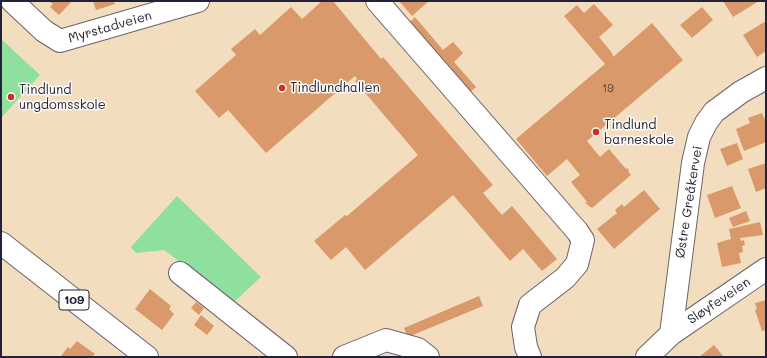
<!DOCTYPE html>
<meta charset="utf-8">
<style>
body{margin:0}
#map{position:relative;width:767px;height:358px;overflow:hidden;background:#f3ddbf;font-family:Mali,sans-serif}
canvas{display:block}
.frame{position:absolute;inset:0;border:2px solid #22223b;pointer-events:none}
</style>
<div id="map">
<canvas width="767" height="358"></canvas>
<div class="frame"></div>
</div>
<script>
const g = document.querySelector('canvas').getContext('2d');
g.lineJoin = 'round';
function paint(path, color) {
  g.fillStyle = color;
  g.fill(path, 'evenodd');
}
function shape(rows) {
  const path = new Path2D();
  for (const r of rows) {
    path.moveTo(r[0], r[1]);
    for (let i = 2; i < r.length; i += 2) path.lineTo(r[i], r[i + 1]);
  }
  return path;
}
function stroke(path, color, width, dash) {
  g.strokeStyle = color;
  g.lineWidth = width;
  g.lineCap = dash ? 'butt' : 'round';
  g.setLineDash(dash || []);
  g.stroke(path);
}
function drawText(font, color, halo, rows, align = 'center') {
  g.font = font + ' Mali,sans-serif';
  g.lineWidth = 3;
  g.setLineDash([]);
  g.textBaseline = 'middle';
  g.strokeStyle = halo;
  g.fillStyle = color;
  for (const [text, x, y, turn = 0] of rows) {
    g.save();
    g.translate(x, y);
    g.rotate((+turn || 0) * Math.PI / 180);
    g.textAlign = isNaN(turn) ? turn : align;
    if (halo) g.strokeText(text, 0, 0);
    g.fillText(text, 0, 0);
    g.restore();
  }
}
const green = shape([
 [1,39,40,75,1,118],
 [177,196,261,277,234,302,164,250,136,253,131,247]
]);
const building = shape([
 [49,1,72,1,59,15,50,7,53,4],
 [93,1,114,1,115,4,96,10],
 [322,1,333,1,381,59,383,57,493,185,483,193,502,215,512,206,557,259,542,271,523,249,510,261,453,195,365,270,346,247,331,260,314,241,345,215,347,216,418,155,355,81,357,79,355,76,266,153,228,110,219,118,195,91,236,55,231,49,255,29,260,35,291,7,302,19],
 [399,1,429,1,412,16],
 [723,1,759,1,733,17],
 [594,4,613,25,599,37,612,53,613,57,652,23,683,60,587,141,600,157,609,149,626,169,627,168,629,170,628,171,631,175,592,208,585,203,587,202,571,182,580,175,567,159,547,176,516,139,605,64,564,16,577,5,584,13],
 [702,7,713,20,692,38,680,25],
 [415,17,443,50,453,42,463,53,454,62,476,87,468,94,408,24],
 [766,21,766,51,757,57,743,35],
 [762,113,766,122,766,142,744,151,736,129,750,123,748,118],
 [737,143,743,159,727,166,720,149],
 [766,163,766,188,756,192,748,169],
 [732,186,741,208,715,218,707,195],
 [644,190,660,209,614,249,597,229,617,213,615,210,622,204,624,207],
 [746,211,750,221,733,227,729,218],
 [760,222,763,235,740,238,741,241,744,240,745,245,742,246,743,252,739,253,741,263,722,267,717,243,731,239,729,229],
 [150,289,171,306,169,309,174,314,162,330,135,309],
 [479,296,483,306,408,337,404,328],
 [766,300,766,330,762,331,755,310,757,309,755,303],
 [196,302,204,308,199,315,191,308],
 [201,315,214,326,207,335,194,325],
 [77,341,95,354,92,357,61,356,68,347,70,349],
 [714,345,724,357,699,357]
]);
const minor = shape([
 [12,1,44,31,60,41,198,1],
 [377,1,577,231,583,240,577,264,565,278,530,305,523,327,526,347,530,357],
 [180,273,286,357],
 [671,334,693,163,699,137,706,123,714,112,741,92,766,78],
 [344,357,386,340,418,349,428,357],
 [647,357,671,334,766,269]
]);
const major = shape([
 [1,243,147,357]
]);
const markers = [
 [282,88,4,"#c8321e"],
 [11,97,4,"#c8321e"],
 [596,132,4,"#c8321e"]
];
const numberNames = [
 ["19",608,89]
];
const shields = [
 [74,300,30]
];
const shieldNames = [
 ["109",74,300]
];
const streetNames = [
 ["Myrstadveien",110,27,-16],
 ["Østre Greåkervei",689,202,-81],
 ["Sløyfeveien",719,301,-34]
];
const poiNames = [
 ["Tindlundhallen",290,88],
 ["Tindlund",19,90],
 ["ungdomsskole",19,105],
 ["Tindlund",604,125],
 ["barneskole",604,140]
];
paint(green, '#8fdf9f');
paint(building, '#d9996b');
stroke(minor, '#6b6369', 24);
stroke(major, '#6b6369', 24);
stroke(minor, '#fff', 22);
stroke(major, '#fff', 22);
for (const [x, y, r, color] of markers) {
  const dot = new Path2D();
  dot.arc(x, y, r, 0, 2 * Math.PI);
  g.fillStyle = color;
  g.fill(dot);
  stroke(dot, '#fdfcf7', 1.5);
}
drawText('11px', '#504047', null, numberNames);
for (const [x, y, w] of shields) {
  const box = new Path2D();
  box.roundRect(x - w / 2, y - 10, w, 20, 3);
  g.fillStyle = '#fdfcf7';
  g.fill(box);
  stroke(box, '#22223b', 1);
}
drawText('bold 12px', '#22223b', null, shieldNames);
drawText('13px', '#22223b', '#fdfcf7', streetNames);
drawText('13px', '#22223b', '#fdfcf7', poiNames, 'left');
</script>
